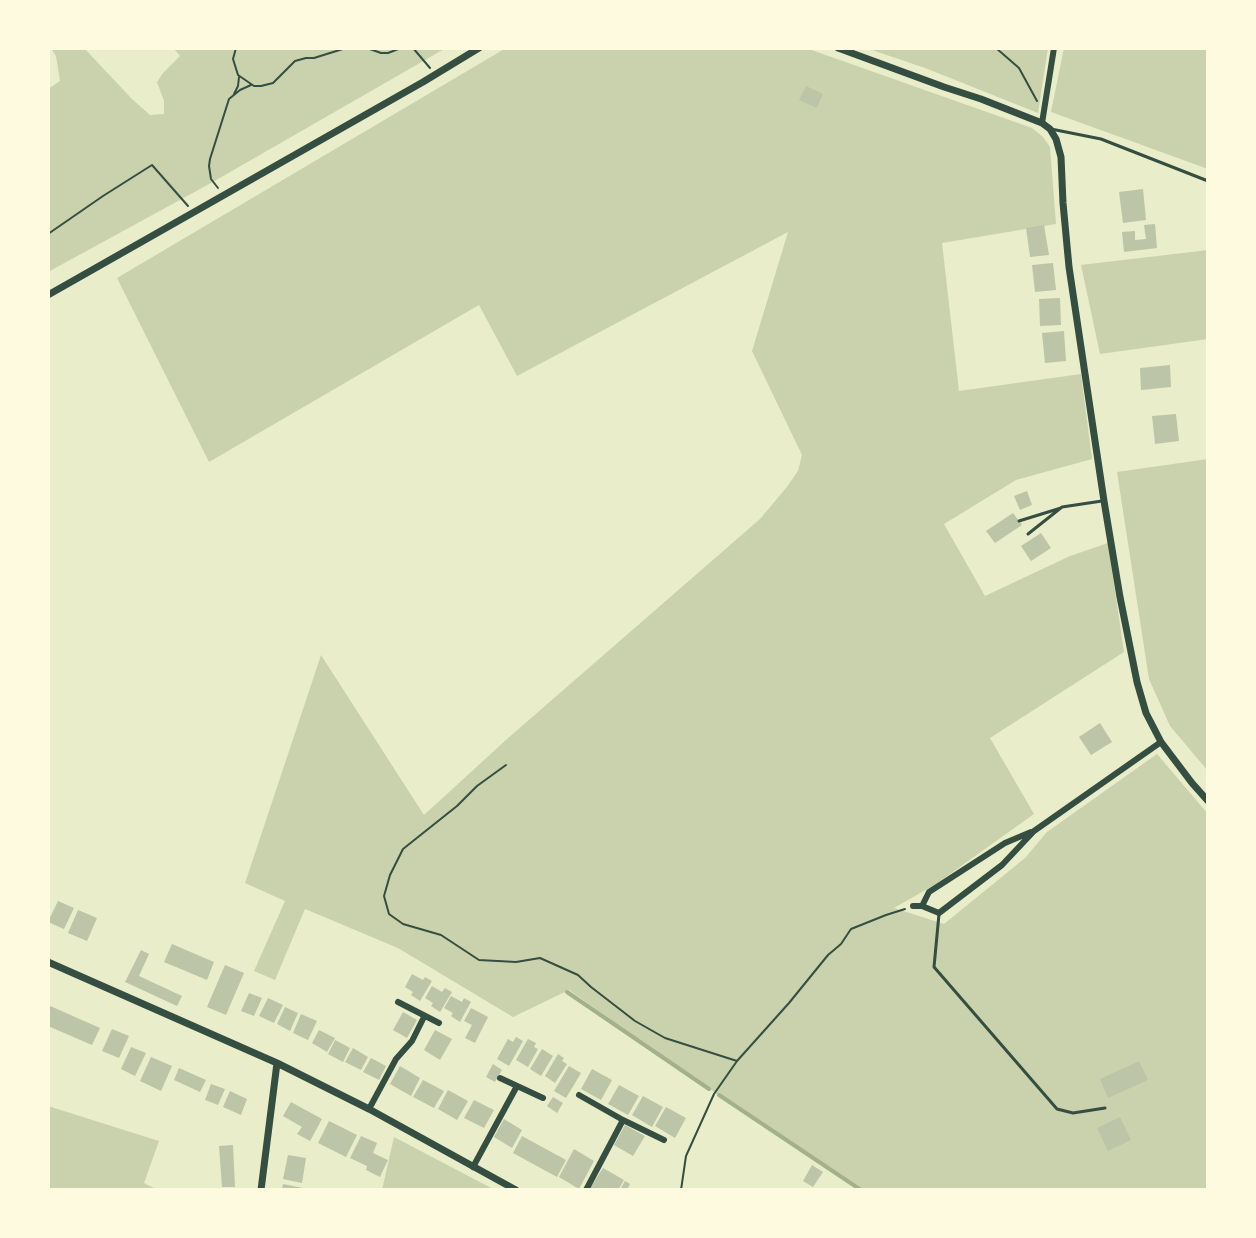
<!DOCTYPE html>
<style>
body{margin:0}
#map{position:relative;width:1256px;height:1238px;overflow:hidden;background:#e9edc9;font-family:Montserrat,sans-serif}
canvas{display:block}
.frame{position:absolute;inset:0;border:50px solid #fefae0;pointer-events:none}
</style>
<div id="map">
<canvas width="1256" height="1238"></canvas>
<div class="frame"></div>
</div>
<script>
const g = document.querySelector('canvas').getContext('2d');
g.lineJoin = 'round';
function paint(path, color) {
  g.fillStyle = color;
  g.fill(path, 'evenodd');
}
function shape(rows) {
  const path = new Path2D();
  for (const r of rows) {
    path.moveTo(r[0], r[1]);
    for (let i = 2; i < r.length; i += 2) path.lineTo(r[i], r[i + 1]);
  }
  return path;
}
function stroke(path, color, width, dash) {
  g.strokeStyle = color;
  g.lineWidth = width;
  g.lineCap = dash ? 'butt' : 'round';
  g.setLineDash(dash || []);
  g.stroke(path);
}
const green = shape([
 [51,48,84,48,132,99,150,115,164,114,164,101,157,82,163,73,180,56,174,49,170,48,446,48,211,183,48,272,48,89,60,81,56,56],
 [506,48,806,48,1032,128,1043,137,1050,147,1056,224,942,243,959,391,1081,374,1092,459,1016,480,944,524,985,596,1070,556,1108,543,1124,652,990,738,1034,814,936,884,894,908,944,924,1025,858,1047,832,1157,754,1208,814,1208,1190,865,1190,721,1097,569,990,513,1017,398,948,305,909,275,980,254,971,285,901,245,883,321,655,424,815,507,739,760,519,786,488,798,471,802,455,752,351,788,232,517,376,479,305,209,462,117,278],
 [866,48,1048,48,1038,113,925,68],
 [1064,48,1208,48,1208,169,1051,112],
 [1208,250,1208,339,1100,354,1081,265],
 [1208,459,1208,771,1170,726,1149,679,1117,472],
 [48,1106,159,1141,144,1183,158,1190,48,1190],
 [394,1137,495,1190,382,1190]
]);
const stream = shape([
 [567,992,709,1089],
 [719,1095,861,1190]
]);
const building = shape([
 [806,86,823,94,817,108,799,100],
 [1143,189,1146,220,1123,223,1119,192],
 [1155,224,1157,248,1124,252,1122,232,1135,231,1135,240,1146,239,1144,225],
 [1044,225,1049,255,1030,257,1026,228],
 [1053,263,1056,290,1035,292,1032,265],
 [1060,298,1061,325,1040,326,1039,299],
 [1064,331,1066,361,1045,363,1042,333],
 [1170,365,1171,387,1141,390,1140,368],
 [1176,414,1179,441,1155,444,1152,416],
 [1027,491,1032,505,1020,510,1014,496],
 [1013,513,1022,525,995,543,986,531],
 [1041,533,1051,548,1031,561,1021,546],
 [1100,723,1112,742,1091,755,1079,737],
 [58,901,74,908,64,929,48,922],
 [78,910,97,918,87,941,68,933],
 [172,944,214,962,207,980,164,962],
 [141,950,149,954,139,976,182,996,177,1006,125,982],
 [225,965,244,973,226,1015,207,1007],
 [412,974,423,980,425,977,432,981,420,1001,411,995,413,992,405,987],
 [432,986,442,992,445,988,452,992,440,1012,431,1006,433,1003,425,998],
 [249,993,262,998,254,1016,241,1011],
 [451,996,462,1002,464,998,471,1002,460,1022,451,1016,453,1013,444,1008],
 [268,998,283,1005,274,1023,259,1016],
 [48,1005,100,1028,92,1045,48,1026],
 [285,1007,298,1013,290,1031,277,1024],
 [471,1008,488,1017,475,1043,465,1038,472,1025,464,1021],
 [403,1012,417,1020,407,1038,393,1030],
 [301,1014,317,1021,308,1040,293,1033],
 [112,1029,129,1036,119,1058,102,1051],
 [319,1030,335,1038,327,1052,312,1043],
 [435,1030,452,1039,440,1060,424,1050],
 [516,1037,523,1041,509,1066,497,1059,508,1039,513,1042],
 [528,1039,536,1043,534,1047,538,1049,528,1067,516,1060],
 [335,1040,350,1048,343,1062,328,1054],
 [131,1047,146,1053,135,1076,121,1069],
 [353,1048,368,1057,361,1070,345,1062],
 [542,1049,553,1056,541,1076,530,1069],
 [558,1054,564,1058,562,1061,567,1064,555,1083,545,1076],
 [151,1057,172,1066,161,1091,140,1081],
 [371,1058,386,1066,379,1080,363,1072],
 [1139,1061,1148,1080,1108,1098,1100,1079],
 [493,1064,502,1070,495,1082,486,1077],
 [400,1066,420,1078,411,1096,390,1084],
 [569,1066,581,1073,566,1098,554,1091],
 [179,1068,206,1080,200,1092,174,1080],
 [592,1069,612,1080,601,1100,581,1089],
 [423,1080,444,1091,434,1108,413,1097],
 [211,1084,225,1089,218,1105,205,1100],
 [619,1085,639,1096,628,1115,608,1104],
 [448,1090,468,1101,457,1120,438,1109],
 [230,1091,247,1099,241,1115,223,1107],
 [643,1096,663,1107,652,1127,632,1115],
 [553,1097,563,1103,557,1113,547,1106],
 [474,1100,494,1110,484,1128,464,1118],
 [291,1102,322,1119,310,1141,297,1134,302,1127,283,1116],
 [666,1107,686,1118,675,1138,655,1126],
 [1120,1117,1131,1140,1108,1151,1097,1128],
 [504,1119,522,1130,512,1148,494,1137],
 [329,1121,357,1135,346,1157,318,1143],
 [625,1125,645,1136,633,1156,614,1145],
 [361,1136,377,1143,373,1153,388,1160,380,1177,366,1170,367,1166,350,1158],
 [522,1136,566,1160,557,1177,513,1153],
 [233,1145,235,1187,222,1187,219,1146],
 [574,1149,594,1161,579,1189,559,1177],
 [288,1155,306,1158,302,1183,283,1179],
 [812,1165,823,1172,813,1187,803,1181],
 [603,1168,624,1180,618,1190,589,1190],
 [625,1181,630,1184,627,1190,620,1190],
 [283,1184,308,1189,308,1190,282,1190]
]);
const path = shape([
 [236,48,233,59,238,75,254,86,261,86,273,83,295,61,306,58,314,58,346,48],
 [367,48,381,53,388,53,401,48],
 [413,48,430,68],
 [996,48,1019,68,1037,101],
 [234,94,238,86,239,77],
 [218,188,211,179,209,166,210,159,229,99,240,90,251,85],
 [48,234,103,196,152,165,188,206],
 [506,765,477,786,457,806,403,849,390,875,384,896,389,914,403,924,441,935,479,960,516,962,540,958,578,975,591,987,635,1021,665,1038,737,1061],
 [681,1190,686,1156,714,1094,737,1061,789,1003,828,955,841,944,851,929,886,915,905,909]
]);
const service = shape([
 [1051,129,1101,139,1208,181],
 [1019,521,1061,508],
 [1028,534,1062,507,1102,501],
 [939,914,934,967,1057,1109,1073,1113,1105,1108]
]);
const minor = shape([
 [1042,123,1054,48],
 [913,906,922,906,939,913,1002,865,1034,831,1161,742],
 [922,906,929,892,1005,843,1031,832],
 [398,1002,439,1023],
 [500,1078,543,1098],
 [579,1095,623,1120,664,1140],
 [369,1109,396,1059,412,1041,424,1017],
 [473,1167,517,1086],
 [586,1190,623,1120]
]);
const tertiary = shape([
 [838,48,944,87,981,99,1042,123,1050,129,1056,139,1061,157,1063,203,1069,267,1104,501,1120,597,1137,682,1146,713,1161,742,1192,783,1208,801],
 [48,295,423,82,479,48],
 [48,962,277,1063,369,1109,516,1190],
 [261,1190,277,1063]
]);
paint(green, '#cad2ad');
stroke(stream, '#a3b18a', 4);
paint(building, '#bcc5a7');
stroke(path, '#344e41', 2);
stroke(service, '#344e41', 3);
stroke(minor, '#344e41', 6);
stroke(tertiary, '#344e41', 7);
</script>
